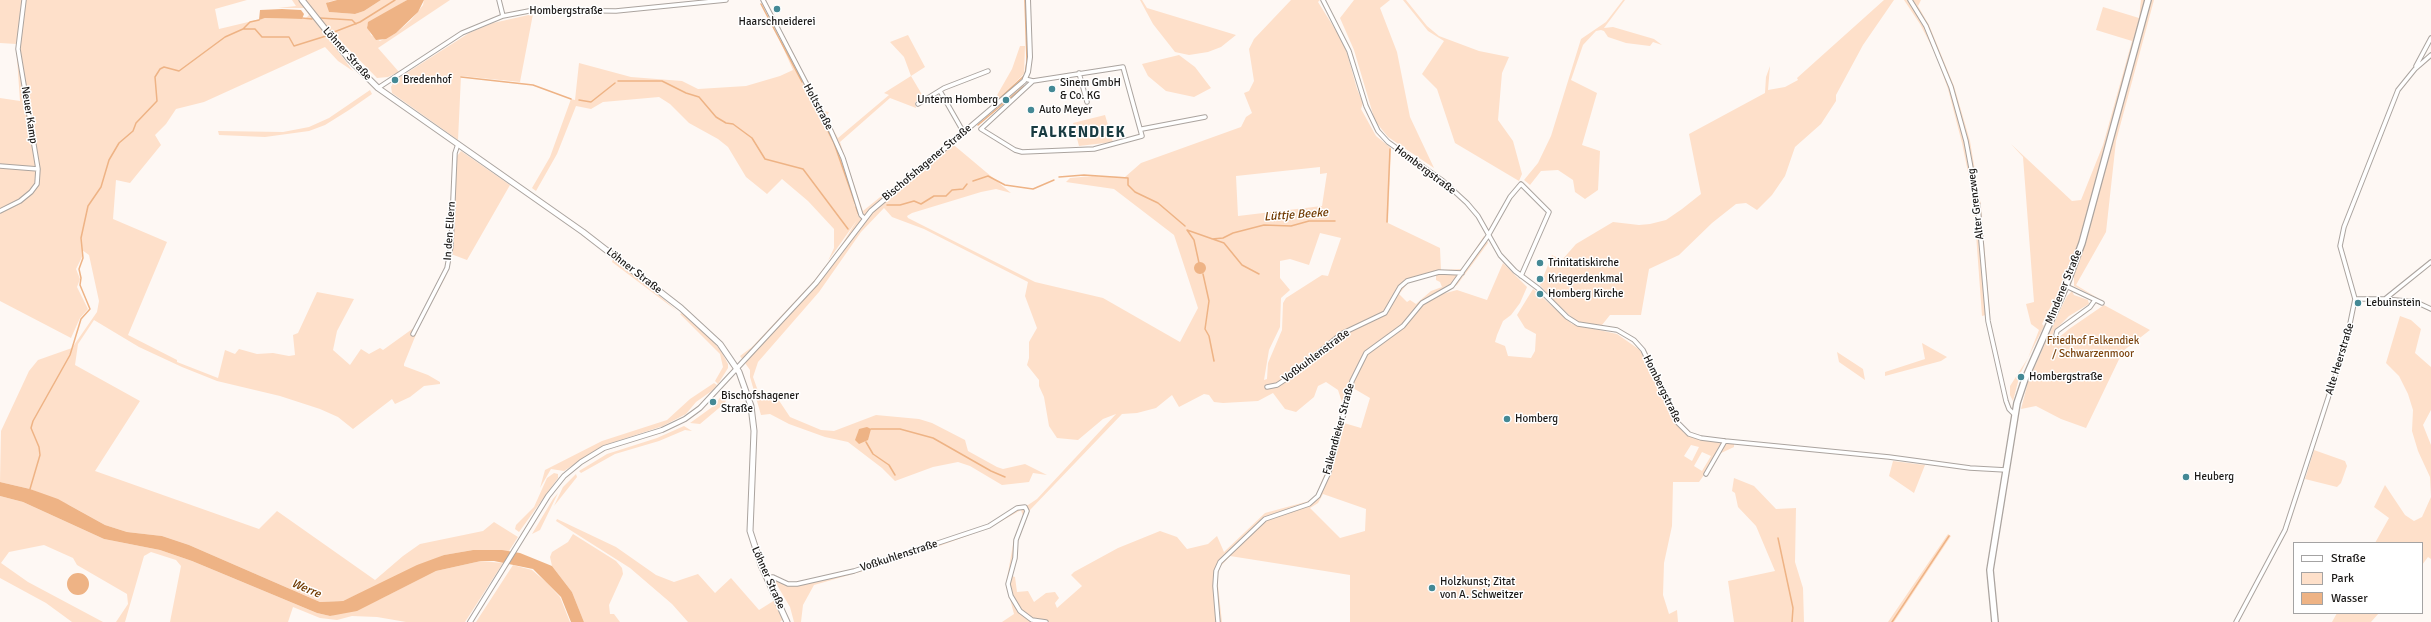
<!DOCTYPE html>
<meta charset="utf-8">
<style>
body{margin:0}
#map{position:relative;width:2431px;height:622px;overflow:hidden;background:#fef8f4;font-family:Signika,sans-serif}
canvas{display:block}
.legend{position:absolute;left:2293px;top:542px;width:130px;height:72px;box-sizing:border-box;background:#fff;border:1px solid #a4a3a3;margin:0;padding:5px 7px;list-style:none;font-size:12px;color:#1c1a18}
.legend li{display:flex;align-items:center;gap:8px;height:20px}
.legend b{width:20px;border:1px solid #a4a3a3}
</style>
<div id="map">
<canvas width="2431" height="622"></canvas>
<ul class="legend">
<li><b style="height:5px;background:#fff"></b>Straße</li>
<li><b style="height:11px;background:#fee0ca"></b>Park</li>
<li><b style="height:11px;background:#eeb385"></b>Wasser</li>
</ul>
</div>
<script>
const g = document.querySelector('canvas').getContext('2d');
g.lineJoin = 'round';
function paint(path, color) {
  g.fillStyle = color;
  g.fill(path, 'evenodd');
}
function shape(rows) {
  const path = new Path2D();
  for (const r of rows) {
    if (r.length === 3) {
      path.moveTo(r[0] + r[2], r[1]);
      path.arc(r[0], r[1], r[2], 0, 2 * Math.PI);
      continue;
    }
    path.moveTo(r[0], r[1]);
    for (let i = 2; i < r.length; i += 2) path.lineTo(r[i], r[i + 1]);
  }
  return path;
}
function stroke(path, color, width, dash) {
  g.strokeStyle = color;
  g.lineWidth = width;
  g.lineCap = dash ? 'butt' : 'round';
  g.setLineDash(dash || []);
  g.stroke(path);
}
function drawText(font, color, halo, rows, align = 'center') {
  g.font = font + ' Signika,sans-serif';
  g.lineWidth = 3;
  g.setLineDash([]);
  g.textBaseline = 'middle';
  g.strokeStyle = halo;
  g.fillStyle = color;
  for (const [text, x, y, turn = 0] of rows) {
    g.save();
    g.translate(x, y);
    g.rotate((+turn || 0) * Math.PI / 180);
    g.textAlign = isNaN(turn) ? turn : align;
    if (halo) g.strokeText(text, 0, 0);
    g.fillText(text, 0, 0);
    g.restore();
  }
}
const green = shape([
 [0,0,247,0,215,9,219,29,265,18,305,19,309,15,304,8,278,8,296,6,292,0,337,0,328,2,329,12,355,14,364,11,381,0,407,0,367,25,371,35,380,41,396,33,411,20,423,5,424,0,450,0,378,48,399,72,388,77,377,78,334,34,327,37,353,71,338,61,325,47,204,102,176,109,166,124,155,135,161,145,130,183,116,180,113,219,167,242,128,335,177,360,177,362,218,378,225,350,235,354,239,349,257,354,273,353,289,356,295,355,293,335,298,333,317,292,354,299,337,331,333,350,350,365,361,349,369,354,380,348,383,350,415,327,445,270,449,252,454,156,457,156,461,151,510,185,467,260,451,254,445,278,419,327,404,364,404,366,428,375,440,382,440,384,424,386,410,397,395,404,392,399,353,429,338,417,320,409,280,396,217,381,182,367,139,347,94,320,78,344,75,365,140,401,95,471,259,529,277,511,375,580,403,556,420,544,483,531,494,522,518,537,509,551,473,550,444,555,343,601,320,602,189,545,162,536,127,532,105,525,69,505,30,489,0,482,1,431,29,371,38,360,72,348,97,312,99,301,89,255,82,250,82,257,76,269,80,279,77,287,88,309,80,318,71,338,0,301,0,98,20,101,16,44,0,43],
 [1140,0,1142,0,1147,8,1236,35,1221,47,1208,52,1189,55,1175,52,1153,24],
 [1291,0,1320,0,1318,2,1340,37,1347,53,1357,89,1363,103,1361,109,1376,136,1391,148,1388,223,1440,248,1441,270,1462,269,1484,236,1488,243,1457,285,1442,294,1457,290,1487,300,1503,263,1527,287,1520,303,1511,315,1503,321,1497,335,1495,342,1505,346,1508,356,1531,358,1535,351,1536,334,1525,328,1517,315,1533,289,1572,324,1617,334,1640,350,1672,416,1684,433,1702,440,1734,444,1734,447,1719,454,1699,482,1673,482,1672,526,1664,563,1663,595,1669,614,1677,610,1678,622,1350,622,1350,575,1230,556,1220,567,1217,577,1222,622,1002,622,1014,614,1006,584,1014,539,1023,516,1021,510,989,528,898,561,874,565,867,570,814,585,803,605,801,622,794,622,790,607,774,580,790,585,803,583,850,571,989,525,1016,507,1028,505,1037,499,1116,414,1103,419,1078,440,1057,438,1049,426,1044,397,1039,386,1039,380,1027,365,1029,358,1029,342,1037,328,1025,296,1028,282,924,229,892,217,884,208,861,232,819,292,758,362,753,377,758,391,778,399,790,417,821,430,834,431,876,415,919,419,932,423,965,440,968,451,997,467,1003,469,1025,464,1047,475,1033,473,1029,482,1002,485,970,466,958,462,933,467,895,481,882,468,848,442,825,437,789,424,770,414,761,415,750,377,750,370,740,356,752,347,813,282,841,246,857,220,828,261,834,248,834,229,808,201,782,179,767,194,746,177,728,147,718,139,689,123,670,104,659,97,603,102,591,109,576,106,557,154,536,191,532,188,550,157,571,99,575,100,579,63,631,77,682,81,698,89,746,86,780,76,793,70,780,41,786,39,823,111,829,112,826,117,838,138,889,95,884,93,911,76,904,57,890,42,908,35,925,67,911,76,924,98,915,102,916,108,890,98,840,142,863,211,949,141,1011,193,996,189,981,192,912,213,907,216,908,218,1035,282,1103,298,1180,342,1198,308,1174,235,1114,189,1066,182,1070,178,1092,176,1125,177,1141,163,1241,127,1246,117,1252,113,1244,93,1249,91,1254,81,1249,49,1254,39],
 [1320,167,1320,174,1327,173,1322,206,1238,216,1236,176],
 [1320,233,1341,238,1328,276,1322,275,1286,298,1283,303,1282,330,1268,363,1267,379,1264,380,1269,350,1280,327,1281,298,1290,290,1280,278,1280,261,1290,259,1309,265],
 [1436,274,1436,280,1440,282,1442,287,1431,291,1416,304,1410,300,1407,302,1399,294,1408,283],
 [1326,382,1338,390,1342,402,1329,464,1315,497,1309,501,1265,513,1224,552,1217,536,1208,544,1187,549,1177,537,1160,531,1118,548,1074,572,1071,575,1082,586,1057,608,1055,603,1059,598,1055,592,1046,593,1034,602,1028,591,1017,592,1015,577,1012,576,1018,540,1030,510,1122,414,1137,413,1156,408,1172,395,1179,407,1204,394,1209,395,1214,402,1223,403,1258,401,1273,393,1285,409,1296,412,1314,397,1318,386],
 [1353,388,1370,398,1361,428,1344,423],
 [1691,445,1699,447,1692,461,1684,456],
 [1702,452,1711,456,1702,471,1694,466],
 [1323,494,1366,509,1365,531,1340,538,1310,508,1318,503],
 [1354,0,1390,0,1380,8,1397,52,1410,117,1434,168,1388,137,1375,121,1354,50,1340,18],
 [1403,0,1406,0,1427,26,1439,36,1479,51,1509,57,1502,73,1498,120,1513,141,1522,174,1519,181,1455,143,1437,89,1422,74,1444,41,1428,31],
 [1623,0,1625,0,1604,28,1613,27,1654,39,1662,45,1653,42,1650,46,1626,43,1608,37,1604,31,1601,30,1596,31,1583,45,1571,80,1597,93,1582,145,1600,151,1598,190,1585,199,1575,192,1573,180,1558,170,1541,171,1530,185,1524,180,1538,163,1551,136,1581,39,1606,22],
 [1884,0,1894,0,1863,45,1836,95,1836,101,1821,124,1795,147,1785,176,1772,195,1757,210,1746,203,1736,204,1712,223,1679,255,1649,269,1641,315,1610,315,1602,325,1586,324,1577,322,1554,301,1540,285,1552,255,1562,260,1576,244,1613,222,1639,225,1650,224,1666,220,1682,209,1701,194,1689,134,1765,93,1766,77,1770,66,1768,90,1785,87,1798,80,1797,78],
 [1904,0,1921,0,1918,6,1929,25,1954,86,1970,141,1981,206,1990,314,1982,316,1976,234,1969,177,1962,143,1948,89,1936,55,1920,24],
 [2141,0,2154,0,2116,141,2106,232,2076,285,2101,300,2074,286,2074,278,2069,271,2057,301,2054,300,2042,324,2044,326,2020,374,2013,401,2010,395,2010,386,2028,358,2039,330,2031,324,2026,304,2034,302,2023,157,2011,144,2072,201,2081,200,2103,145,2132,41,2096,30,2103,7,2139,18],
 [533,14,520,82,461,76,458,140,392,93,391,87,394,81,469,33,493,23],
 [1020,46,1025,46,1024,74,998,99,996,97,1012,69],
 [1179,55,1195,67,1211,88,1194,97,1166,91,1148,76,1142,64],
 [370,90,372,94,349,110,325,125,309,131,265,137,219,135,218,131,283,132,309,127,329,118],
 [1105,115,1113,142,1079,146,1073,123],
 [613,259,661,297,677,311,612,262],
 [2072,291,2074,295,2088,300,2089,304,2069,316,2054,331,2053,334,2057,339,2069,329,2104,305,2150,330,2123,351,2086,428,2061,419,2036,406,2021,409,2028,382,2060,310,2067,296],
 [682,313,711,339,721,351,728,364,728,368,718,384,715,381,723,367,720,354,680,314],
 [2400,316,2411,320,2421,329,2415,353,2431,367,2431,410,2423,425,2431,445,2431,559,2428,557,2422,565,2422,543,2375,543,2389,518,2374,507,2385,485,2405,515,2414,521,2422,517,2431,497,2430,477,2418,451,2412,431,2413,410,2408,394,2399,376,2386,363],
 [1922,343,1947,357,1941,361,1885,376,1885,372,1925,359],
 [1837,352,1863,369,1865,380,1839,362],
 [714,383,717,385,713,390,696,402,686,414,663,426,602,446,564,471,551,469,540,488,545,470,602,441,667,420,690,399],
 [723,393,727,398,725,403,700,424,690,423,715,405],
 [684,426,692,431,685,430,659,441,615,454,581,473,579,471,607,454,657,438],
 [2314,450,2345,461,2347,466,2341,483,2337,487,2305,479],
 [1893,461,1925,465,1914,493,1889,476],
 [554,473,558,474,558,478,519,532,515,529,516,525,534,507,547,478],
 [576,474,577,477,554,506,563,487],
 [1734,478,1754,486,1776,509,1796,508,1795,562,1803,588,1804,622,1734,622,1728,581,1775,571,1756,526,1738,507,1735,493,1732,491],
 [558,493,540,530,532,534,553,499],
 [0,496,23,502,104,539,160,550,192,561,317,613,330,616,380,599,436,571,481,561,503,563,465,622,406,622,377,617,352,616,337,620,320,618,293,607,288,622,170,622,181,566,176,560,151,552,144,556,125,622,116,622,128,604,127,594,77,565,73,558,44,545,9,552,1,563,28,582,103,622,72,622,46,603,0,578],
 [557,519,616,547,656,575,674,582,698,574,715,593,731,578,759,610,775,600,784,618,780,622,688,622,672,604,630,568,556,521],
 [573,534,616,561,622,568,623,574,609,605,610,614,614,614,620,622,584,622,572,592,552,566,550,557,552,552,568,542],
 [1948,534,1951,536,1894,622,1888,622],
 [513,565,532,570,546,582,560,597,570,622,476,622],
 [2337,613,2379,613,2371,622,2332,622]
]);
const water = shape([
 [337,0,381,0,364,11,355,14,329,12,326,3],
 [407,0,424,0,418,12,396,33,386,39,376,40,367,28,368,22],
 [282,9,301,10,304,14,302,19,265,18,259,20,260,10],
 [1200,268,6],
 [867,427,871,429,868,440,859,444,855,440,858,432,859,429],
 [0,482,30,489,58,499,105,525,127,532,162,536,189,545,320,602,343,601,417,565,444,555,473,550,502,550,520,553,552,566,572,592,584,622,571,622,561,597,533,569,494,561,481,561,436,571,357,611,330,616,317,613,192,561,160,550,104,539,23,502,0,496],
 [78,584,11]
]);
const stream = shape([
 [761,4,802,82],
 [302,18,312,19],
 [320,18,352,20,356,24],
 [243,29,250,22,259,20],
 [334,32,360,22,395,0],
 [461,77,533,85,571,99],
 [618,81,662,81,686,93,699,97,716,117,726,123,733,124,752,138,765,159,803,169,848,229],
 [811,98,834,143,855,203],
 [1000,98,1025,75,1027,61,1025,0],
 [579,100,591,102,615,83],
 [978,125,1024,86],
 [1059,177,1084,175,1128,178,1128,185,1135,192,1158,203,1185,226],
 [973,181,988,176,1005,185,1033,189,1054,180],
 [887,205,900,205,914,201,921,204,934,196,946,196,952,190,963,189,967,184],
 [856,207,858,213],
 [1387,222,1390,149],
 [1187,230,1194,240,1199,263],
 [1187,230,1224,243,1242,265,1259,274],
 [1212,239,1223,238,1233,233,1264,225,1291,226,1309,221,1335,221],
 [1203,274,1209,301,1205,329,1209,336,1214,361],
 [871,429,900,429,933,438,991,471,1005,477],
 [866,442,873,454,889,465,895,475],
 [30,489,40,455,39,447,31,428,33,421,70,355,81,319,90,309,80,285,81,278,79,269,83,258,81,238,88,206,101,187,109,160,119,143,133,131,136,123,157,101,155,77,160,69,164,67,179,71,225,37,243,29,255,29,262,37,289,37,294,46,326,36],
 [1778,538,1793,608,1792,622],
 [1892,622,1949,536]
]);
const minor = shape([
 [499,0,503,16],
 [763,0,831,131,843,158,861,215,864,218],
 [1323,0,1349,51,1366,106,1378,131,1388,142,1443,181,1467,203,1478,216,1500,255,1515,271,1539,289,1567,317,1578,324,1617,330,1634,340,1643,350,1677,422,1689,434,1701,438,1725,441,1889,457,1970,468,2006,470],
 [1910,0,1926,26,1951,87,1966,141,1978,206,1988,321,2006,401,2009,409,2015,415],
 [2416,66,2431,38],
 [1079,73,1087,102],
 [1025,79,1033,81,981,129,1015,150,1022,152,1094,149,1142,136,1123,67,1033,81],
 [378,88,462,33,503,16,534,10,616,11,726,0],
 [940,91,964,133],
 [918,104,944,88,988,71],
 [1142,129,1205,117],
 [0,166,38,169],
 [0,211,20,201,31,192,37,184,38,169,18,49,24,0],
 [2066,286,2102,303],
 [2355,299,2385,299,2416,302,2431,309],
 [2385,299,2431,262],
 [413,334,447,268,451,246,455,153,458,144],
 [2056,335,2057,331,2090,307,2095,300],
 [1267,387,1277,385,1289,377,1341,334,1385,313,1400,287,1407,281,1439,272,1462,273],
 [1706,474,1725,441],
 [767,578,773,577,788,584,797,584,854,571,989,526,1017,508,1025,507,1027,511,1016,540,1015,558,1008,584,1011,596,1020,611,1032,620,1046,622],
 [1218,622,1215,586,1216,571,1220,562,1265,519,1309,504,1318,496,1329,472,1352,381,1366,353,1403,326,1422,303,1452,286,1488,236,1510,197,1521,184,1549,212,1521,276],
 [2236,622,2285,530,2346,343,2355,299,2340,246,2344,227,2398,90,2415,69,2431,55]
]);
const tertiary = shape([
 [470,622,548,496,564,476,581,462,604,448,662,430,685,419,700,408,816,283,871,211,1024,81,1028,72,1030,57,1028,0]
]);
const secondary = shape([
 [302,0,349,59,378,88,583,232,681,308,720,344,739,372,751,406,754,431,750,531,761,565,787,622]
]);
const primary = shape([
 [1995,622,1990,570,2017,403,2025,379,2066,286,2082,243,2148,0]
]);
const markers = [
 [777,9,4,"#448995"],
 [395,80,4,"#448995"],
 [1052,89,4,"#448995"],
 [1006,100,4,"#448995"],
 [1031,110,4,"#448995"],
 [1540,263,4,"#448995"],
 [1540,279,4,"#448995"],
 [1540,294,4,"#448995"],
 [2358,303,4,"#448995"],
 [2021,377,4,"#448995"],
 [713,402,4,"#448995"],
 [1507,419,4,"#448995"],
 [2186,477,4,"#448995"],
 [1432,588,4,"#448995"]
];
const streetNames = [
 ["Hombergstraße",566,11],
 ["Löhner Straße",347,54,48],
 ["Holtstraße",818,107,62],
 ["Neuer Kamp",29,115,81],
 ["Bischofshagener Straße",927,163,-40],
 ["Hombergstraße",1425,170,37],
 ["Alter Grenzweg",1976,204,-97],
 ["In den Ellern",450,231,-86],
 ["Löhner Straße",634,271,38],
 ["Mindener Straße",2064,287,-68],
 ["Voßkuhlenstraße",1316,356,-37],
 ["Alte Heerstraße",2340,359,-73],
 ["Hombergstraße",1662,389,64],
 ["Falkendieker Straße",1339,429,-75],
 ["Voßkuhlenstraße",899,556,-18],
 ["Löhner Straße",768,578,66]
];
const poiNames = [
 ["Haarschneiderei",777,22,"center"],
 ["Bredenhof",403,80],
 ["Sinem GmbH",1060,83],
 ["& Co. KG",1060,96],
 ["Unterm Homberg",998,100,"right"],
 ["Auto Meyer",1039,110],
 ["Trinitatiskirche",1548,263],
 ["Kriegerdenkmal",1548,279],
 ["Homberg Kirche",1548,294],
 ["Lebuinstein",2366,303],
 ["Hombergstraße",2029,377],
 ["Bischofshagener",721,396],
 ["Straße",721,409],
 ["Homberg",1515,419],
 ["Heuberg",2194,477],
 ["Holzkunst; Zitat",1440,582],
 ["von A. Schweitzer",1440,595]
];
const parkNames = [
 ["Friedhof Falkendiek",2093,341],
 ["/ Schwarzenmoor",2093,354]
];
const waterNames = [
 ["Lüttje Beeke",1296,215,-4],
 ["Werre",306,589,23]
];
const districtNames = [
 ["FALKENDIEK",1078,133]
];
paint(green, '#fee0ca');
paint(water, '#eeb385');
stroke(stream, '#eeb385', 1.5);
stroke(minor, '#aba49f', 5.5);
stroke(tertiary, '#aba49f', 6);
stroke(secondary, '#aba49f', 7);
stroke(primary, '#aba49f', 8);
stroke(minor, '#fff', 3.5);
stroke(tertiary, '#fff', 4);
stroke(secondary, '#fff', 5);
stroke(primary, '#fff', 5.5);
for (const [x, y, r, color] of markers) {
  const dot = new Path2D();
  dot.arc(x, y, r, 0, 2 * Math.PI);
  g.fillStyle = color;
  g.fill(dot);
  stroke(dot, '#fff', 1.5);
}
drawText('11px', '#1c1a18', '#fff', streetNames);
drawText('11px', '#1c1a18', '#fff', poiNames, 'left');
drawText('11px', '#7b440f', '#fff', parkNames);
drawText('italic 12px', '#703a00', '#fff', waterNames);
g.letterSpacing = '1px';
drawText('bold 15px', '#193b41', '#fff', districtNames);
g.letterSpacing = '0px';
</script>
